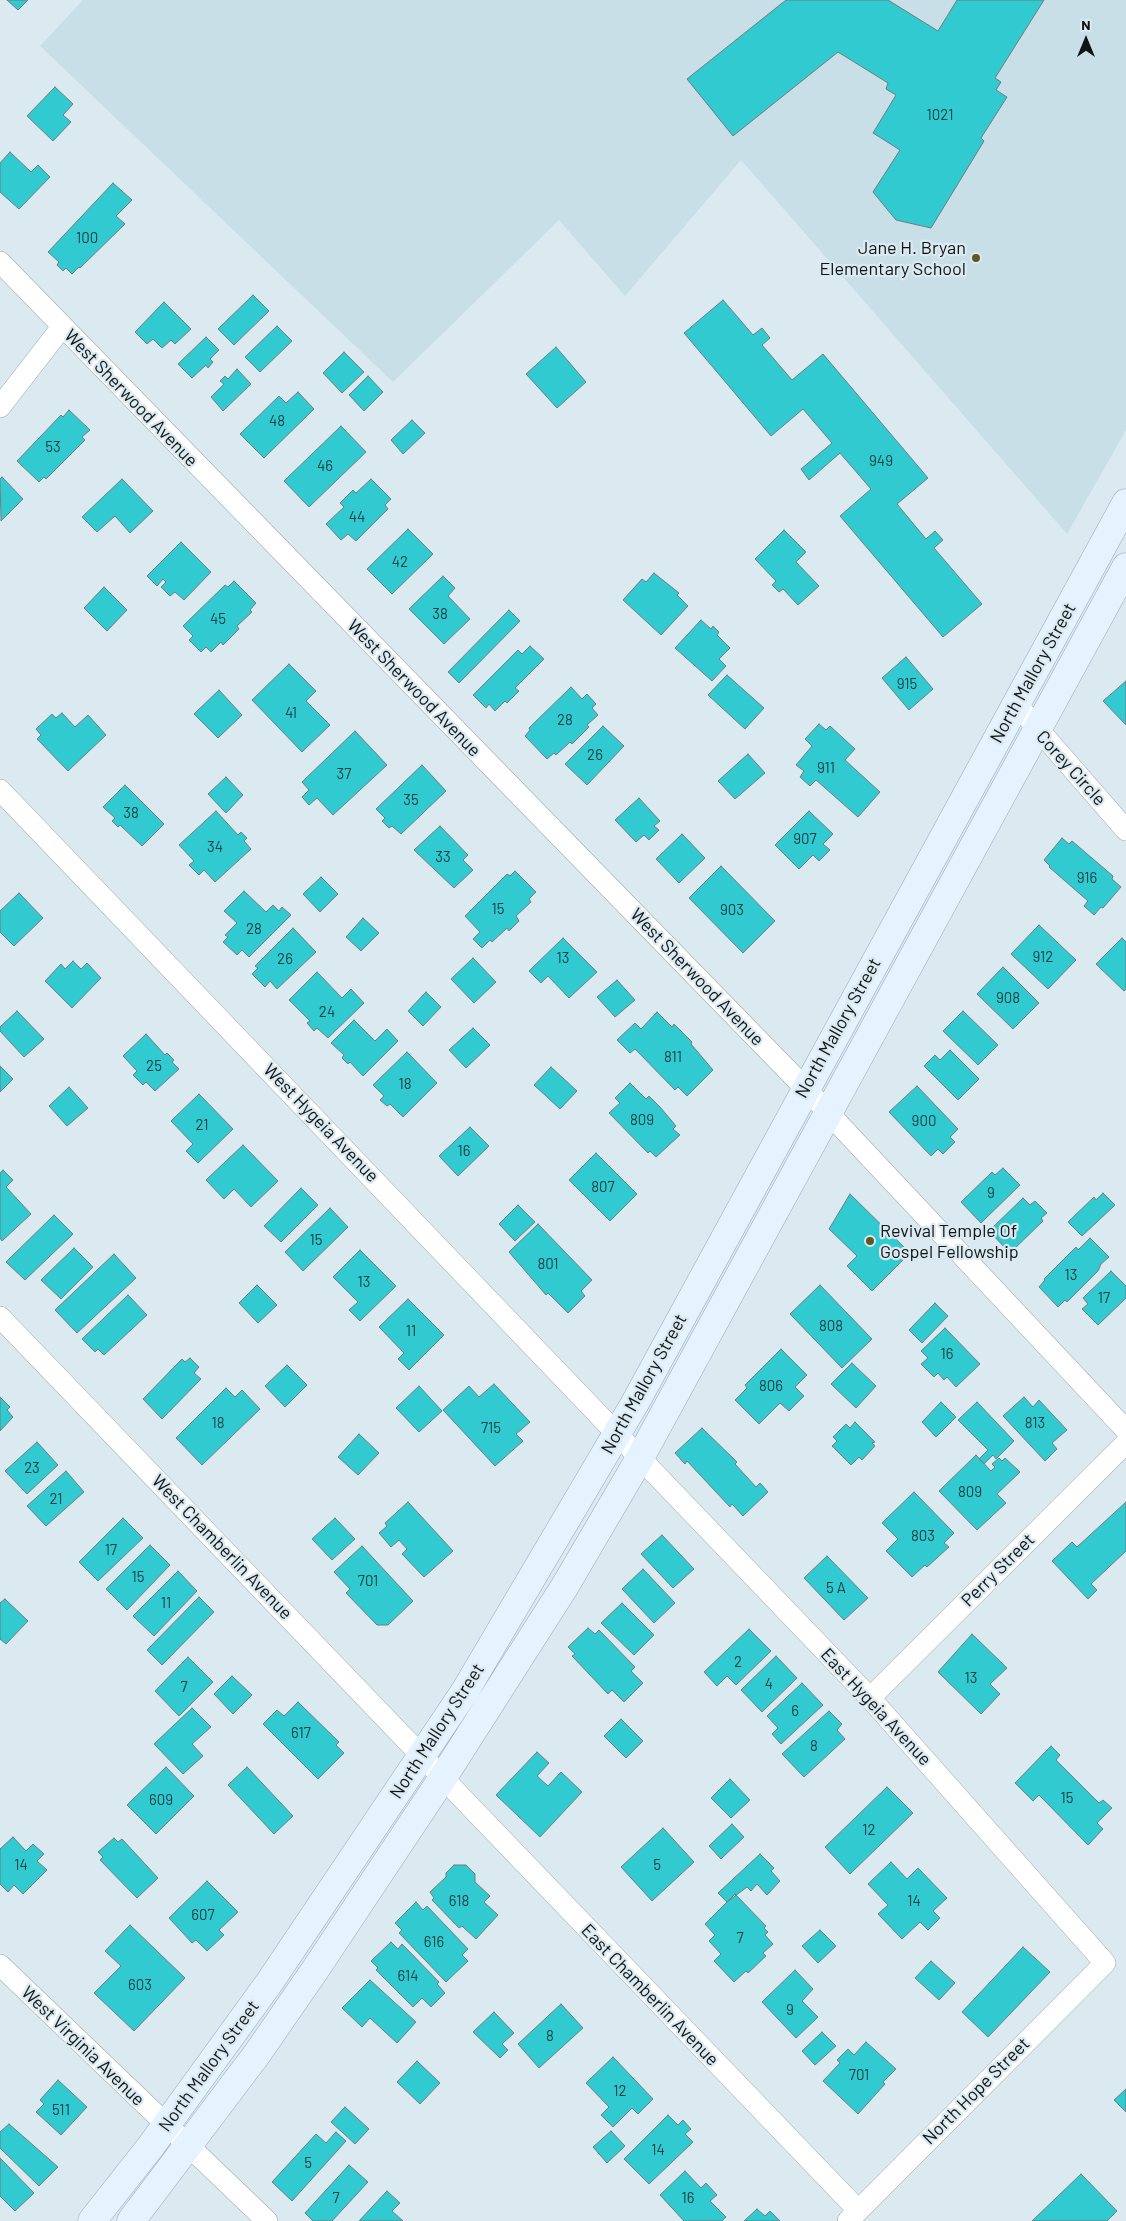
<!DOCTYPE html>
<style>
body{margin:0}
#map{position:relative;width:1126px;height:2221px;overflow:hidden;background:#dbeaf0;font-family:Barlow,sans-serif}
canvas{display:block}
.north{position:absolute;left:1061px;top:15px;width:50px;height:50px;-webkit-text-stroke:4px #dbeaf0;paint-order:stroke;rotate:0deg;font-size:14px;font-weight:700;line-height:20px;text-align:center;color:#0f1416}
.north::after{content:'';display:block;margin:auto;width:18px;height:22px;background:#0f1416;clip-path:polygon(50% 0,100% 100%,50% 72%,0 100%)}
</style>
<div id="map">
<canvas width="1126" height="2221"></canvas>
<div class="north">N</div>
</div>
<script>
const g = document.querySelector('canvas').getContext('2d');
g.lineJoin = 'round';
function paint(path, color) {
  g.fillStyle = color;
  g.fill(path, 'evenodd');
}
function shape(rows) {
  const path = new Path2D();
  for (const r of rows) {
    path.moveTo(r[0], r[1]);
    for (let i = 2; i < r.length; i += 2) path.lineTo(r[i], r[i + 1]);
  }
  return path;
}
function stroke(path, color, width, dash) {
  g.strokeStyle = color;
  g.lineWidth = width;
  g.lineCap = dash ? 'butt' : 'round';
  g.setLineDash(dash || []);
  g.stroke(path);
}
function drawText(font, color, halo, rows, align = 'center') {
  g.font = font + ' Barlow,sans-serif';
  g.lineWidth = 4.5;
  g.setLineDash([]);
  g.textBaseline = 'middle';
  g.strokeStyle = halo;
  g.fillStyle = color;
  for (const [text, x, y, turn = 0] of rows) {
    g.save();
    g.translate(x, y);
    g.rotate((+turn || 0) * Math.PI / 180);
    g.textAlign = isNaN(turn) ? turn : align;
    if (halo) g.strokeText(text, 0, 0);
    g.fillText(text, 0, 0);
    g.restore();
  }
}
const built = shape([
 [83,0,1126,0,1126,430,1067,534,741,160,625,296,559,220,393,382,40,46]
]);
const building = shape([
 [7,0,28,0,18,10,7,0],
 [786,0,888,0,938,31,957,0,1044,0,995,78,1001,82,996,90,1007,97,981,138,984,141,931,228,896,220,873,192,900,150,873,133,896,95,886,89,888,83,838,52,733,136,687,79,786,0],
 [55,87,73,104,63,115,71,122,53,141,27,116,55,87],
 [10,152,31,172,38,165,50,177,19,209,0,192,0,163,10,152],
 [113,183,132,200,116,216,125,224,80,268,79,267,72,274,66,268,63,271,57,265,59,262,48,252,113,183],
 [253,295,269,311,234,345,218,329,253,295],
 [723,300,753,335,762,328,770,338,762,345,792,380,823,354,928,478,897,504,926,539,935,531,943,540,934,548,982,604,943,637,840,516,871,489,840,453,809,480,801,469,832,443,803,409,771,436,684,333,723,300],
 [164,302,191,329,175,344,171,340,162,348,153,339,147,344,135,332,164,302],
 [277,326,292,341,260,372,245,357,277,326],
 [206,337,219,350,210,359,213,362,208,368,206,365,192,378,178,364,206,337],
 [556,347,586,382,557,408,526,374,556,347],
 [344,352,364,372,342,393,323,373,344,352],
 [237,369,251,384,223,411,211,397,224,384,220,381,225,376,228,379,237,369],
 [368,376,383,392,364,411,349,395,368,376],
 [298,392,314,409,264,458,240,434,279,396,286,403,298,392],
 [69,410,90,430,82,437,85,440,46,479,44,477,39,482,17,461,61,415,63,417,69,410],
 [412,420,425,433,403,454,391,440,412,420],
 [341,426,366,452,309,507,284,481,341,426],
 [2,477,23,499,1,521,0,479,2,477],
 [122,479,153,511,130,533,115,516,97,532,82,517,122,479],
 [371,479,391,499,385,505,388,509,356,541,348,534,341,540,326,524,344,507,340,503,353,490,356,493,371,479],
 [408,529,433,554,392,594,367,569,408,529],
 [784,530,806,552,796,562,819,586,798,605,783,589,779,592,772,585,776,581,755,559,784,530],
 [181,542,211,572,184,600,175,592,170,596,161,587,166,582,163,579,157,586,147,576,181,542],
 [654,573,679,593,677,595,688,606,661,635,623,600,642,579,646,582,654,573],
 [443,576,455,588,448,596,470,619,444,644,409,609,443,576],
 [234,581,256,603,250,610,252,612,237,626,239,629,223,645,221,642,211,652,206,647,201,652,189,640,193,636,183,626,225,585,228,587,234,581],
 [104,587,127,610,107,631,84,608,104,587],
 [509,610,520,621,459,683,448,672,509,610],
 [701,620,711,629,713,626,719,632,717,635,730,648,719,659,726,666,712,681,675,648,701,620],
 [530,646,544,659,515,688,519,691,507,703,505,701,495,711,489,704,486,708,473,695,518,650,522,654,530,646],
 [906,657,933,689,909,710,882,678,906,657],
 [289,664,316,691,306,701,330,725,302,752,252,700,289,664],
 [727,675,764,708,745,729,708,695,727,675],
 [1126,681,1126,725,1103,701,1126,681],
 [571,687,582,699,587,694,596,704,592,708,598,715,587,725,589,727,572,744,570,742,556,755,554,753,547,759,525,736,530,730,529,728,571,687],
 [219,690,242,715,218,738,194,714,219,690],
 [62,713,75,727,88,715,106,735,68,771,37,739,41,735,36,729,52,714,56,718,62,713],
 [819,724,826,730,830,726,855,749,845,760,880,792,858,817,816,780,810,786,800,777,804,771,796,765,812,746,805,739,819,724],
 [603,726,624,746,587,785,565,764,603,726],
 [355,731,387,765,333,815,317,798,309,805,302,797,309,790,302,782,355,731],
 [748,754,765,773,735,799,718,781,748,754],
 [422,765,446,791,401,834,392,826,389,828,382,821,385,818,376,809,422,765],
 [226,777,243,795,226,813,208,794,226,777],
 [125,785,164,824,142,846,120,825,118,827,112,821,115,818,103,807,125,785],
 [639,798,660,821,654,826,659,830,649,840,644,835,636,842,615,820,639,798],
 [216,811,238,835,241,832,247,838,244,841,251,849,215,882,204,870,199,875,189,865,194,861,179,845,216,811],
 [809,811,833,834,823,844,830,850,819,861,813,855,799,869,775,845,809,811],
 [440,826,468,855,463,860,473,870,454,888,414,850,440,826],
 [682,834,705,858,679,883,656,859,682,834],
 [1062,838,1069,844,1072,841,1113,876,1112,879,1121,887,1103,908,1101,907,1094,915,1084,906,1088,901,1049,867,1050,866,1044,860,1062,838],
 [721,866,775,921,743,953,689,898,721,866],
 [515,871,536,892,529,899,531,902,516,916,519,921,509,931,507,928,492,942,490,940,482,948,473,939,480,932,465,916,507,874,510,876,515,871],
 [321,877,338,894,320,912,303,894,321,877],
 [244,891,266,912,273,905,279,911,282,907,291,915,249,957,242,950,237,955,223,942,228,937,225,935,237,923,224,911,244,891],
 [19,893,43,918,14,946,0,932,0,911,19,893],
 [363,918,379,933,361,951,346,937,363,918],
 [1039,925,1076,960,1048,989,1011,954,1039,925],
 [293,928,316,952,277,989,270,981,265,987,252,974,258,968,255,966,293,928],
 [563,938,597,972,569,998,548,976,541,983,529,971,563,938],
 [1122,938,1126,942,1126,989,1124,991,1096,964,1122,938],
 [473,958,496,982,474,1003,451,979,473,958],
 [73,961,81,969,87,963,101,978,72,1008,45,981,61,964,65,969,73,961],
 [1003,967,1039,1003,1013,1029,977,994,1003,967],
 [317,972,342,998,351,989,364,1003,328,1038,317,1028,314,1031,307,1023,310,1021,289,1000,317,972],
 [617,980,635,1000,615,1017,597,997,617,980],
 [426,992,441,1007,423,1026,408,1011,426,992],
 [17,1011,44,1039,24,1057,0,1031,0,1027,17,1011],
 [963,1011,998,1045,978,1065,943,1031,963,1011],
 [657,1012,672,1027,674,1024,692,1042,691,1044,713,1070,687,1096,678,1087,675,1090,635,1049,630,1053,617,1040,635,1023,641,1029,657,1012],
 [354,1020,375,1041,387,1029,398,1041,363,1076,350,1062,348,1064,342,1058,344,1055,331,1043,354,1020],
 [473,1028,490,1045,466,1068,449,1050,473,1028],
 [146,1034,165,1055,167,1053,174,1060,172,1062,179,1069,155,1091,146,1082,143,1085,133,1075,137,1071,123,1056,146,1034],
 [950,1050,979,1079,958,1100,924,1066,935,1055,940,1060,950,1050],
 [407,1052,437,1083,403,1117,390,1104,387,1106,380,1100,384,1096,373,1085,407,1052],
 [0,1066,13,1079,0,1092,0,1066],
 [551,1067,577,1091,560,1109,534,1085,551,1067],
 [630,1083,646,1099,649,1096,660,1107,676,1126,673,1129,680,1135,656,1157,650,1151,648,1153,609,1113,620,1103,615,1098,630,1083],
 [917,1086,958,1129,950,1137,955,1142,943,1154,938,1149,931,1156,889,1112,917,1086],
 [69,1087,88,1108,67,1126,49,1106,69,1087],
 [199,1094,233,1129,198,1163,186,1151,193,1144,171,1121,199,1094],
 [470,1127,489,1146,458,1176,439,1156,470,1127],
 [243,1145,278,1181,251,1207,234,1189,224,1199,206,1180,243,1145],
 [596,1153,637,1194,610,1221,569,1180,596,1153],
 [1003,1168,1020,1185,981,1223,961,1202,992,1172,995,1175,1003,1168],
 [3,1170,13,1180,6,1187,31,1214,2,1241,0,1238,0,1173,3,1170],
 [301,1188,318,1205,281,1242,264,1226,301,1188],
 [1103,1193,1115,1205,1082,1236,1068,1222,1094,1197,1096,1200,1103,1193],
 [850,1194,910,1253,872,1291,847,1266,857,1256,829,1229,850,1194],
 [1023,1198,1030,1205,1035,1201,1047,1213,1041,1218,1043,1221,1010,1253,989,1231,1023,1198],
 [518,1205,535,1222,515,1241,499,1224,518,1205],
 [330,1208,348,1227,303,1271,285,1252,330,1208],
 [54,1215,73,1234,25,1280,6,1262,54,1215],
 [538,1224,592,1280,581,1291,585,1296,568,1313,548,1293,546,1295,509,1252,538,1224],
 [1090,1238,1109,1257,1101,1264,1098,1271,1067,1302,1065,1300,1058,1307,1039,1287,1045,1280,1044,1279,1076,1247,1078,1250,1090,1238],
 [74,1248,93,1267,61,1299,41,1280,74,1248],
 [360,1250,396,1286,360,1321,349,1310,358,1302,333,1277,360,1250],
 [114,1254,136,1278,77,1333,55,1310,114,1254],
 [1111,1271,1126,1286,1126,1298,1098,1325,1082,1309,1088,1304,1083,1298,1111,1271],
 [257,1285,277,1305,258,1323,239,1303,257,1285],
 [820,1285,872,1339,842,1368,790,1314,820,1285],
 [128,1295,147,1315,104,1355,98,1349,95,1352,82,1339,128,1295],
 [408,1299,444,1335,409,1370,398,1359,404,1353,379,1327,408,1299],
 [935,1303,948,1316,922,1343,909,1330,935,1303],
 [945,1328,980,1364,956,1387,947,1377,944,1380,938,1373,934,1377,921,1364,928,1358,921,1351,945,1328],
 [781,1349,807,1375,795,1387,804,1396,789,1411,780,1403,759,1424,735,1400,747,1388,745,1385,781,1349],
 [190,1358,199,1367,194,1373,201,1379,162,1419,143,1399,182,1359,185,1362,190,1358],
 [852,1363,876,1386,856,1408,831,1384,852,1363],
 [287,1365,307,1385,285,1407,265,1386,287,1365],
 [494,1384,530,1422,516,1434,523,1441,495,1466,443,1410,469,1386,479,1397,494,1384],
 [419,1386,442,1411,419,1432,396,1408,419,1386],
 [226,1388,235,1397,242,1390,260,1409,202,1465,176,1438,226,1388],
 [0,1397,10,1407,7,1410,13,1417,0,1431,0,1397],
 [1024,1397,1033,1407,1039,1400,1067,1430,1052,1443,1057,1449,1045,1461,1003,1416,1024,1397],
 [941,1402,956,1417,936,1437,922,1422,941,1402],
 [977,1402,1014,1441,996,1459,993,1455,984,1464,979,1459,988,1450,958,1420,977,1402],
 [855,1422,875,1442,872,1443,875,1446,862,1460,859,1457,851,1465,832,1446,837,1441,833,1437,846,1424,850,1428,855,1422],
 [702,1428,737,1462,735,1464,756,1487,760,1483,768,1492,743,1516,732,1504,730,1507,687,1461,685,1464,675,1453,702,1428],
 [359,1434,379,1453,358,1475,338,1457,359,1434],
 [37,1442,58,1465,27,1494,5,1471,37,1442],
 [976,1455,991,1471,995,1467,992,1464,999,1458,1002,1461,1005,1458,1020,1472,997,1494,1006,1503,977,1530,939,1491,976,1455],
 [66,1471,84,1492,46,1526,27,1506,66,1471],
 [914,1492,954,1533,944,1543,949,1547,927,1567,925,1565,912,1577,886,1551,898,1539,882,1523,914,1492],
 [408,1502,453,1551,424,1577,402,1554,407,1549,399,1540,391,1547,379,1533,387,1526,385,1523,408,1502],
 [1126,1502,1126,1551,1091,1584,1097,1590,1088,1599,1052,1561,1072,1542,1077,1547,1126,1502],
 [123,1518,143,1538,98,1581,79,1562,123,1518],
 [335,1518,355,1539,332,1560,312,1539,335,1518],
 [662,1535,694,1569,673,1588,641,1554,662,1535],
 [150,1545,170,1565,127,1610,106,1589,150,1545],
 [362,1546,413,1601,388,1625,377,1625,346,1593,350,1589,334,1572,362,1546],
 [827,1556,868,1598,844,1620,804,1578,827,1556],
 [643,1569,675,1603,654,1623,622,1589,643,1569],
 [178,1571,197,1591,154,1636,133,1616,178,1571],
 [199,1597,214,1612,162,1665,147,1650,199,1597],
 [5,1599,28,1621,6,1644,0,1639,0,1603,5,1599],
 [622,1603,654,1635,634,1655,601,1623,622,1603],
 [588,1628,595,1634,599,1630,635,1667,631,1671,643,1683,624,1702,612,1690,608,1694,572,1656,575,1654,568,1647,588,1628],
 [749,1629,771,1651,736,1685,727,1676,717,1686,704,1672,749,1629],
 [972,1634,1007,1668,990,1684,1000,1694,981,1714,938,1672,972,1634],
 [776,1656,797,1678,762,1712,741,1690,776,1656],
 [188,1657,213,1682,179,1716,155,1691,188,1657],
 [232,1676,252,1695,233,1714,214,1694,232,1676],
 [802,1683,823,1705,781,1744,772,1734,778,1728,767,1716,802,1683],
 [298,1702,339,1742,336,1745,344,1753,318,1779,263,1724,277,1710,284,1716,298,1702],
 [192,1708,211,1727,192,1744,203,1756,183,1774,154,1744,192,1708],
 [829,1711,842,1724,837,1730,845,1739,804,1777,782,1754,829,1711],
 [621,1719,643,1741,626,1758,604,1736,621,1719],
 [1051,1746,1060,1755,1056,1760,1099,1803,1103,1800,1112,1808,1097,1823,1103,1829,1088,1845,1039,1795,1033,1801,1015,1783,1051,1746],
 [537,1752,549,1763,537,1776,548,1786,561,1772,582,1792,540,1837,496,1795,537,1752],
 [166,1767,194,1796,156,1834,127,1805,166,1767],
 [247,1767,293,1816,274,1834,228,1785,247,1767],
 [730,1779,750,1800,731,1818,711,1798,730,1779],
 [887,1787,913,1813,850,1874,825,1847,887,1787],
 [732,1824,744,1837,721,1859,709,1846,732,1824],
 [663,1828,694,1862,652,1901,621,1867,663,1828],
 [13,1837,26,1851,33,1844,44,1854,37,1861,47,1870,23,1894,14,1885,8,1892,0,1884,0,1849,13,1837],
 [114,1838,118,1842,122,1839,158,1878,137,1898,100,1860,103,1857,98,1852,114,1838],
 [760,1854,774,1868,771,1871,780,1881,767,1895,757,1884,751,1891,747,1887,727,1902,718,1893,760,1854],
 [891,1862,907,1879,918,1868,947,1898,933,1911,940,1918,928,1930,920,1922,902,1939,878,1914,888,1905,868,1884,891,1862],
 [454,1865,466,1865,475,1874,475,1882,490,1896,484,1902,498,1915,476,1939,462,1926,459,1928,432,1900,434,1898,430,1892,446,1877,446,1873,454,1865],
 [207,1881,238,1912,219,1930,224,1935,207,1951,196,1940,192,1943,169,1918,207,1881],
 [735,1894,766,1926,764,1928,768,1932,765,1935,773,1944,763,1953,766,1956,748,1973,746,1971,734,1982,714,1961,721,1954,709,1941,715,1935,705,1924,735,1894],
 [416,1902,423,1910,427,1906,468,1949,462,1955,468,1961,446,1982,399,1933,402,1930,395,1923,416,1902],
 [130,1925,185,1978,134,2031,94,1993,121,1966,105,1951,130,1925],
 [820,1930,836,1946,818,1963,802,1946,820,1930],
 [391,1942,398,1949,402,1944,439,1982,437,1984,445,1993,431,2007,422,1998,413,2007,376,1970,378,1968,371,1961,391,1942],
 [1023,1947,1050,1972,988,2037,962,2012,1023,1947],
 [931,1961,955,1983,939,2000,915,1978,931,1961],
 [795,1970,813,1989,802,2001,818,2017,796,2038,762,2002,795,1970],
 [370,1980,416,2022,397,2043,370,2018,362,2027,342,2008,370,1980],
 [561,2004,583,2028,539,2068,518,2044,561,2004],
 [494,2012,514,2033,502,2044,508,2050,500,2058,473,2032,494,2012],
 [822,2032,836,2046,815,2065,802,2051,822,2032],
 [866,2042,896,2069,883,2082,885,2084,858,2114,823,2081,840,2063,837,2060,848,2049,854,2055,866,2042],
 [613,2057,653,2099,638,2114,632,2108,613,2127,601,2115,609,2107,586,2083,613,2057],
 [417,2061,440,2083,420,2104,397,2082,417,2061],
 [58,2080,87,2107,61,2135,36,2112,44,2104,40,2100,58,2080],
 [1126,2089,1126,2112,1114,2100,1126,2089],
 [345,2107,369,2129,355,2144,331,2122,345,2107],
 [668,2115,678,2125,683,2120,691,2129,685,2134,693,2142,649,2184,624,2159,668,2115],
 [9,2124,58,2167,39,2186,0,2148,0,2132,9,2124],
 [611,2131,625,2146,607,2163,593,2147,611,2131],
 [336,2132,346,2141,292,2201,272,2182,316,2134,326,2143,336,2132],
 [0,2158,34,2193,15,2211,0,2196,0,2158],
 [349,2165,368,2182,332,2221,313,2221,305,2213,349,2165],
 [685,2171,701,2188,706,2183,717,2195,710,2201,726,2217,722,2221,684,2221,660,2195,685,2171],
 [1081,2174,1117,2211,1107,2221,1032,2221,1081,2174],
 [387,2191,400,2203,392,2211,403,2221,359,2221,387,2191],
 [757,2209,765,2216,770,2211,780,2221,744,2221,757,2209]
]);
const street = shape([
 [0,262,805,1088,1126,1430],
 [0,407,62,327],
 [1017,705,1126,830],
 [0,790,870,1698,1105,1963,848,2221],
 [0,1317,858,2210],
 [870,1698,1126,1443],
 [0,1965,267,2221]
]);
const secondary = shape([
 [92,2221,151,2146,269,1983,465,1691,635,1403,1126,503],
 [131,2221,257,2054,315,1970,442,1779,565,1586,640,1458,1126,567]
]);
const markers = [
 [976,258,5,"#5c5926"],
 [870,1241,5,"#5c5926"]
];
const numberNames = [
 ["1021",940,115],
 ["100",87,238],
 ["48",277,421],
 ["53",53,447],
 ["949",881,461],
 ["46",325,466],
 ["44",357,517],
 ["42",400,562],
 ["38",440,614],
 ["45",218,619],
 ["915",907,684],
 ["41",291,713],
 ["28",565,720],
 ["26",595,755],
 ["911",826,768],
 ["37",344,774],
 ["35",411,800],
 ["38",131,813],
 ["907",805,839],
 ["34",215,847],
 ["33",443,857],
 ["916",1087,878],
 ["15",498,909],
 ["903",732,910],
 ["28",254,929],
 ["912",1043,957],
 ["13",563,958],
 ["26",285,959],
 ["908",1008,998],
 ["24",327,1012],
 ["811",673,1057],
 ["25",154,1066],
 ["18",405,1084],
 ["809",642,1120],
 ["900",924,1121],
 ["21",202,1125],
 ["16",464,1151],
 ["807",603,1187],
 ["9",991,1193],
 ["15",316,1240],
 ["801",548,1264],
 ["13",1071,1275],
 ["13",364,1282],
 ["17",1104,1298],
 ["808",831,1326],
 ["11",411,1331],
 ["16",947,1354],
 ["806",771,1386],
 ["18",218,1423],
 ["813",1035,1423],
 ["715",491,1428],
 ["23",32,1468],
 ["809",970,1492],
 ["21",56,1499],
 ["803",923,1536],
 ["17",111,1550],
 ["15",138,1577],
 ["701",368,1581],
 ["5 A",836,1588],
 ["11",166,1603],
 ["2",738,1662],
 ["13",971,1678],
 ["4",769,1684],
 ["7",184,1687],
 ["6",795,1711],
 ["617",301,1733],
 ["8",814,1746],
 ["15",1067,1798],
 ["609",161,1800],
 ["12",869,1830],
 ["14",21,1865],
 ["5",657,1865],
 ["618",459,1901],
 ["14",914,1901],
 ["607",203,1915],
 ["7",740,1938],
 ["616",434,1942],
 ["614",408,1976],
 ["603",140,1985],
 ["9",790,2010],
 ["8",550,2036],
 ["701",859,2075],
 ["12",620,2091],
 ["511",61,2110],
 ["14",658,2150],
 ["5",308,2163],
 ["7",336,2198],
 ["16",688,2198]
];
const poiNames = [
 ["Jane H. Bryan",966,248],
 ["Elementary School",966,269],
 ["Revival Temple Of",880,1231,"left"],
 ["Gospel Fellowship",880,1252,"left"]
];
const streetNames = [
 ["West Sherwood Avenue",131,398,46],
 ["North Mallory Street",1033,673,-61],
 ["West Sherwood Avenue",414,688,46],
 ["Corey Circle",1071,768,48],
 ["West Sherwood Avenue",697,977,46],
 ["North Mallory Street",838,1028,-61],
 ["West Hygeia Avenue",321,1123,46],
 ["North Mallory Street",644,1384,-61],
 ["West Chamberlin Avenue",222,1547,46],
 ["Perry Street",998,1570,-45],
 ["East Hygeia Avenue",876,1707,47],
 ["North Mallory Street",437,1731,-57],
 ["East Chamberlin Avenue",650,1995,46],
 ["West Virginia Avenue",83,2046,44],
 ["North Mallory Street",209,2066,-54],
 ["North Hope Street",976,2091,-45]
];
paint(built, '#c8dfe8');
paint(building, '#31cad1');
stroke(building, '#6e7d7e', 1);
stroke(street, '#9aa8ae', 22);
stroke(secondary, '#9aa8ae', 29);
stroke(street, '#fff', 21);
stroke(secondary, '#e5f2ff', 28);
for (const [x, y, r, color] of markers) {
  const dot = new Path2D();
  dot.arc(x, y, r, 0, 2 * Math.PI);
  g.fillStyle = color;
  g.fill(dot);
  stroke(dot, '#dbeaf0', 2);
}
drawText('15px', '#184245', null, numberNames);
drawText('18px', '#0f1416', '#dbeaf0', poiNames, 'right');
drawText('18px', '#0f1416', '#dbeaf0', streetNames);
</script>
